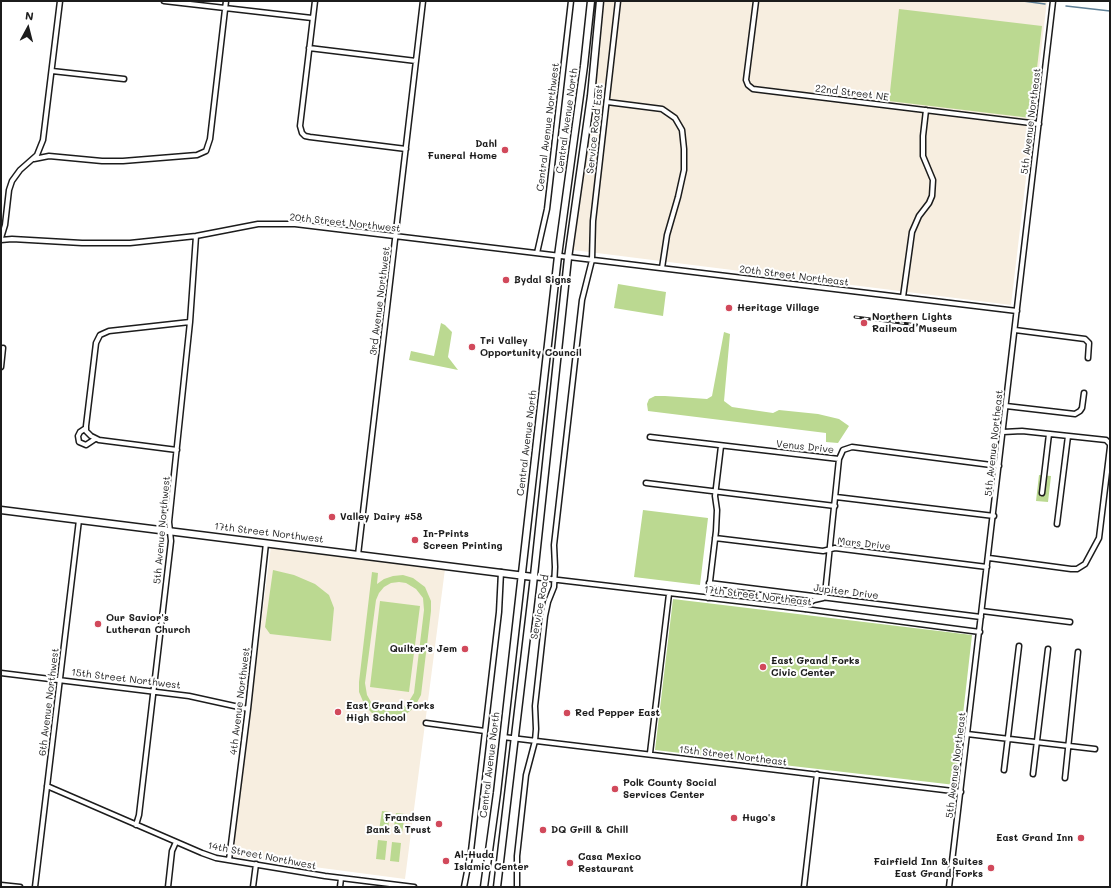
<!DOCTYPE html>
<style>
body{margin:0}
#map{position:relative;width:1111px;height:888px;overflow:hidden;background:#fff;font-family:Mali,sans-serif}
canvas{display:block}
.frame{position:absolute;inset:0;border:2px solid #1c1c1c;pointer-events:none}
.north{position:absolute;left:8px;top:8px;width:40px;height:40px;-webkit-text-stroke:3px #fff;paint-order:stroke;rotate:7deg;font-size:11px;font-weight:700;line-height:16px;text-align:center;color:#1c1c1c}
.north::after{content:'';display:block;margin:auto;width:14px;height:18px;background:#1c1c1c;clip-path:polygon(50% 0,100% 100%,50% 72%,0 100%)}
</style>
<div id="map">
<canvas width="1111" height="888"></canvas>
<div class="frame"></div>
<div class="north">N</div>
</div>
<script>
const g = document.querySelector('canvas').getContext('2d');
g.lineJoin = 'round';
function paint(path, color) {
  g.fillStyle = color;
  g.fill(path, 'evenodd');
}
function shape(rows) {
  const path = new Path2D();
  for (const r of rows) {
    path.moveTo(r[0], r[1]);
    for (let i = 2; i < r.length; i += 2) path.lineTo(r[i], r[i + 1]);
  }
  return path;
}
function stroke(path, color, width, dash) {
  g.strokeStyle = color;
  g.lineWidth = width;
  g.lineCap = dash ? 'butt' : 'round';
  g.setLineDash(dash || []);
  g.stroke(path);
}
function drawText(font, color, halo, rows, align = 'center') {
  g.font = font + ' Mali,sans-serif';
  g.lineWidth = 4;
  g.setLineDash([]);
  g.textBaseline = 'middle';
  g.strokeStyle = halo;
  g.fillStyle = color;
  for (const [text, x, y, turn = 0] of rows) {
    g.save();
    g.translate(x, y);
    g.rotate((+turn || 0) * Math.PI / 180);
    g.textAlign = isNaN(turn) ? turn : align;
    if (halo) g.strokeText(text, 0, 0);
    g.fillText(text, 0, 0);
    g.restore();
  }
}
const built = shape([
 [604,1,1047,1,1011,305,573,250],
 [271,546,445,569,405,879,231,856]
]);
const green = shape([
 [899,9,1042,26,1031,118,889,101],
 [618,284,666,292,663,316,614,308],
 [441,323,445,325,452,332,448,357,458,370,409,360,411,351,434,356],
 [724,332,730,334,724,401,732,407,773,413,779,410,818,414,839,419,849,426,838,443,826,442,826,433,648,411,647,404,649,399,655,396,665,396,707,399,712,396],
 [1039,475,1051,476,1048,502,1036,501],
 [643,510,708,518,700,585,634,577],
 [273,570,294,575,315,584,329,595,334,608,331,641,270,634,265,627],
 [372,572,378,573,377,584,384,579,393,576,403,575,413,578,425,587,431,601,431,611,421,695,414,708,406,714,396,717,381,717,372,713,365,706,359,692,359,682],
 [399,582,406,583,416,589,423,598,424,610,414,693,408,703,402,708,395,711,387,711,380,709,371,702,367,695,365,683,376,600,379,593,384,587,391,583],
 [673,599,972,635,955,785,655,750],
 [380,601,420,606,409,692,370,687],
 [382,811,390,812,388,831,379,830],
 [396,813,405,814,402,833,393,832],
 [378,840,387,841,385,860,376,859],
 [392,842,401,843,399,862,390,861]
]);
const stream = shape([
 [1023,1,1045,4],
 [1066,6,1110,11]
]);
const street = shape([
 [164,1,312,18],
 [315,1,300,126,302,133,305,136,310,137,406,149],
 [756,1,746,80,748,85,753,89,1039,124],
 [309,48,416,61],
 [52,71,124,79],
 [607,102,662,109,675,118,682,130,684,149,684,170,678,197,667,235,662,268],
 [34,159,49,156,102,161,123,161,197,155,206,151,210,139,226,1],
 [1,238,5,225,9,190,12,181,20,170,37,155,43,140,60,1],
 [1,240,12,239,82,243,130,243,196,236,258,224,295,224,1017,311],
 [537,253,547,209,571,1],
 [903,297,912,232,919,216,929,203,932,196,933,180,923,156,923,136,926,110],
 [1015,330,1085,339,1089,343,1088,358],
 [1,367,3,348],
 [1006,406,1075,414,1080,411,1082,408,1084,393],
 [86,428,80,432,78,436,79,442,86,445,95,439],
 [650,437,839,459,843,450,852,447,999,466],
 [177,450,99,440,91,436,86,431,86,426,96,343,100,335,109,331,190,322],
 [646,483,835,506],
 [1042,493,1049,434],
 [836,497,994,516],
 [1057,524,1068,436],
 [715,538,823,551,835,548,987,567],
 [358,555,423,1],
 [989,558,1071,569,1077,569,1085,564,1099,538,1110,447,1110,444,1106,440,1022,431,1003,432],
 [533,577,805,609,980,632],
 [709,583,981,617],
 [708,598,716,531,717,510,715,496,721,446],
 [805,609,809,603,814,600,823,598,825,594,839,459],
 [982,611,1070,622],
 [1,673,189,696,248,709],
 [426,723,485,731],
 [967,734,1095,749],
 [503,737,961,792],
 [650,753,669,594],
 [1004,770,1019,646],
 [1033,774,1048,649],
 [1065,778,1078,652],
 [47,786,202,853,216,858,325,876,414,887],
 [136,825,139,815,171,541,169,522,190,322,196,236],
 [229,860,248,709,266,543],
 [1,885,20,887],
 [35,887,79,520],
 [168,887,172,851,176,842],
 [253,887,256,864],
 [340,887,341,878],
 [464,887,471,851,499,612,501,572],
 [517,887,517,856,526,775,535,741,536,729,535,706,545,616,548,602,554,587,555,567,554,545,582,300,592,260,593,221,618,1],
 [804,887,817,774],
 [949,887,1053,1]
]);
const secondary = shape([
 [1,510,533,577],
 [484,887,497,793,558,256,584,66,591,1],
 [497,887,533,585,568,258,591,96,600,1]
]);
const rail = shape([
 [855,317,917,325]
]);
const markers = [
 [505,150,4,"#d1495b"],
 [506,280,4,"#d1495b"],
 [729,308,4,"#d1495b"],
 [864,323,4,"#d1495b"],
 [472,347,4,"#d1495b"],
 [332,517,4,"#d1495b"],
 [415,540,4,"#d1495b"],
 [98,624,4,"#d1495b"],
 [465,649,4,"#d1495b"],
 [763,667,4,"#d1495b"],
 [338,712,4,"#d1495b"],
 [567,713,4,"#d1495b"],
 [615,789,4,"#d1495b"],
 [734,818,4,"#d1495b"],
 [439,824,4,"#d1495b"],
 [543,830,4,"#d1495b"],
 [1081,838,4,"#d1495b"],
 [446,861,4,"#d1495b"],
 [570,863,4,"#d1495b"],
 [991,868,4,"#d1495b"]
];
const streetNames = [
 ["22nd Street NE",852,93,7],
 ["Central Avenue North",567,121,-82],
 ["5th Avenue Northeast",1031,121,-83],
 ["Central Avenue Northwest",548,127,-83],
 ["Service Road East",595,129,-84],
 ["20th Street Northwest",345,223,6],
 ["20th Street Northeast",794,276,7],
 ["3rd Avenue Northwest",380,301,-83],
 ["Central Avenue North",527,443,-83],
 ["5th Avenue Northeast",994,443,-84],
 ["Venus Drive",805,447,6],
 ["5th Avenue Northwest",162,530,-85],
 ["17th Street Northwest",269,533,7],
 ["Mars Drive",864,544,6],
 ["Jupiter Drive",846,592,7],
 ["17th Street Northeast",758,596,7],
 ["Service Road",540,607,-80],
 ["15th Street Northwest",126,679,7],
 ["4th Avenue Northwest",240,701,-83],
 ["6th Avenue Northwest",49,702,-83],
 ["15th Street Northeast",733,756,7],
 ["Central Avenue North",490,765,-83],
 ["5th Avenue Northeast",956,765,-83],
 ["14th Street Northwest",262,856,11]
];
const poiNames = [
 ["Dahl",497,144,"right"],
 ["Funeral Home",497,156,"right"],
 ["Bydal Signs",514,280],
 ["Heritage Village",737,308],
 ["Northern Lights",872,317],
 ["Railroad Museum",872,329],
 ["Tri Valley",480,341],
 ["Opportunity Council",480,353],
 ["Valley Dairy #58",340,517],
 ["In-Prints",423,534],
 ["Screen Printing",423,546],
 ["Our Savior's",106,618],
 ["Lutheran Church",106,630],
 ["Quilter's Jem",457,649,"right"],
 ["East Grand Forks",771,661],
 ["Civic Center",771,673],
 ["East Grand Forks",346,706],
 ["High School",346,718],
 ["Red Pepper East",575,713],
 ["Polk County Social",623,783],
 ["Services Center",623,795],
 ["Frandsen",431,818,"right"],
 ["Bank & Trust",431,830,"right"],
 ["Hugo's",742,818],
 ["DQ Grill & Chill",551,830],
 ["East Grand Inn",1073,838,"right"],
 ["Al-Huda",454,855],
 ["Islamic Center",454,867],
 ["Casa Mexico",578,857],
 ["Restaurant",578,869],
 ["Fairfield Inn & Suites",983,862,"right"],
 ["East Grand Forks",983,874,"right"]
];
paint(built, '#f7eee0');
paint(green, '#bbd991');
stroke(stream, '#5f8097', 1.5);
stroke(street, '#1c1c1c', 7);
stroke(secondary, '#1c1c1c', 9);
stroke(street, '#fff', 4);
stroke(secondary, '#fff', 6);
stroke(rail, '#1c1c1c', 3);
stroke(rail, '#fff', 1.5, [4.5]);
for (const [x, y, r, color] of markers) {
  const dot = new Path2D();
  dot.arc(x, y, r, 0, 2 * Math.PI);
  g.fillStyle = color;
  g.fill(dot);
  stroke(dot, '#fff', 1.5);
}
drawText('10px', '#1c1c1c', '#fff', streetNames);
drawText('bold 10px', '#1c1c1c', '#fff', poiNames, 'left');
</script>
